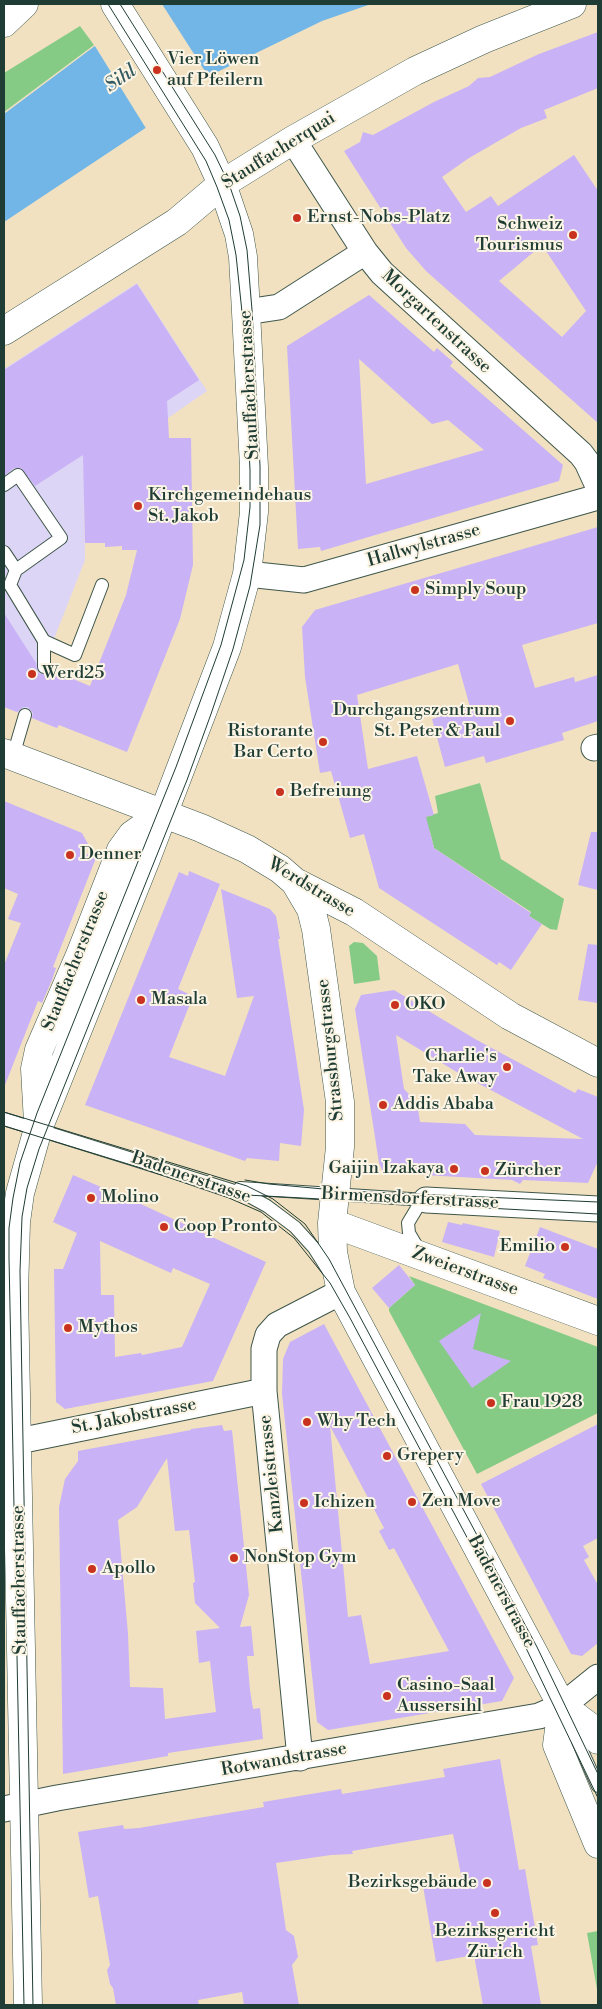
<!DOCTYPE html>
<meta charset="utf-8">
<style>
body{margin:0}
#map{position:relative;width:602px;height:2009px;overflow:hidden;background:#f1e1c1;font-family:"Libre Bodoni",serif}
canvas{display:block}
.frame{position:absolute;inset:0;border:5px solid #1f3d34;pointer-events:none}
</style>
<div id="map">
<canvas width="602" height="2009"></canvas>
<div class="frame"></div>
</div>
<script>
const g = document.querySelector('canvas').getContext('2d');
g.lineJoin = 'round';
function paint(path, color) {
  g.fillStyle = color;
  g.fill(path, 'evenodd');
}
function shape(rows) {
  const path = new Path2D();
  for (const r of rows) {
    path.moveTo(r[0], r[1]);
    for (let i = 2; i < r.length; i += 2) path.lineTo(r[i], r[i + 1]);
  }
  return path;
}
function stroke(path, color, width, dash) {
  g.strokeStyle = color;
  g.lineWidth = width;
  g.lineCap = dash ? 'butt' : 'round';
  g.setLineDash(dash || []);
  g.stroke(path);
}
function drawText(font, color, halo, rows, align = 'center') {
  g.font = font + ' "Libre Bodoni",serif';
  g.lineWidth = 4;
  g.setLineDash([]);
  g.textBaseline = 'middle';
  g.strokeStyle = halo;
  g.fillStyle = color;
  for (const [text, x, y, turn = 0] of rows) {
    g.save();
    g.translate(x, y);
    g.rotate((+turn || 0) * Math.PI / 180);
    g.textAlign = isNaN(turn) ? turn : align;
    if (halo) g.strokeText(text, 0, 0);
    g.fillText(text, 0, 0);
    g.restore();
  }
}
const built = shape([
 [137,283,207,391,84,476,85,560,43,667,77,680,57,728,4,707,4,369]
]);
const green = shape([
 [80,26,94,45,4,112,4,73],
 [480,783,501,859,564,899,557,930,550,929,529,916,531,912,434,848,430,832,422,818,438,813,435,796],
 [354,942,363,943,377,956,380,980,354,984,349,946],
 [409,1276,598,1347,598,1413,477,1474,389,1311,389,1308,415,1285],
 [598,1931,598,1995,587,1933]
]);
const water = shape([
 [151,4,371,4,322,21,211,75,147,127,4,222,4,114]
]);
const pier = shape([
 [146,4,162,4,210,79,147,130,93,43]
]);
const building = shape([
 [598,32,598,88,544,110,547,118,521,128,469,158,442,177,466,212,491,196,498,206,574,155,598,191,598,423,426,271,406,248,344,151,360,142,363,132,373,135,434,102,469,86,478,78,490,77,539,54],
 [542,245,586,311,562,337,499,281],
 [137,284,199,380,167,401,169,438,191,438,193,565,180,619,127,752,59,725,57,728,32,718,33,713,28,707,23,707,17,712,4,707,4,613,36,663,37,671,40,674,48,674,51,670,90,686,126,595,137,550,122,550,122,546,105,547,105,543,85,543,83,455,35,486,21,468,14,468,5,475,4,370],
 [369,295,434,352,437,348,453,362,450,366,563,465,559,481,321,551,320,547,298,549,287,346],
 [359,359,432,424,448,420,484,450,366,484],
 [598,527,598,623,522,645,535,688,574,677,575,682,598,675,598,721,562,733,564,740,486,763,484,756,445,767,432,719,470,707,458,664,357,695,368,769,417,756,434,815,426,817,434,848,531,913,529,916,542,924,511,970,499,962,497,965,379,888,364,834,350,838,331,771,320,773,305,677,302,627,315,610],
 [4,801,82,833,88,844,84,853,96,858,53,967,56,968,52,980,42,1003,38,1001,5,1085,4,965,21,923,8,919,18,894,4,888],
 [591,832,598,832,598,890,578,885],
 [189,871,220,884,178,989,193,996,169,1057,225,1076,254,996,237,998,221,889,270,909,276,916,280,939,278,939,304,1110,301,1146,280,1143,279,1161,247,1158,245,1161,85,1105,179,872,188,876],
 [588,944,598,945,598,1003,578,1000],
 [394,990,475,1039,575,1093,578,1089,598,1097,598,1161,588,1183,523,1180,520,1184,512,1180,389,1173,382,1170,379,1163,355,1009,361,995],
 [396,1035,455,1071,583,1139,475,1135,465,1124,420,1122,417,1102,404,1089],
 [73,1175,143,1205,266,1262,213,1381,65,1409,56,1402,54,1269,63,1269,77,1233,53,1222],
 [100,1241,171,1273,173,1268,210,1284,182,1347,142,1355,141,1353,115,1357,114,1295,101,1295],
 [448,1222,462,1225,463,1223,500,1231,494,1257,442,1242],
 [540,1227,598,1249,598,1299,543,1278,545,1274,525,1266],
 [399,1265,415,1285,389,1308,372,1288],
 [481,1313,473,1349,511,1361,472,1388,439,1341],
 [324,1324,514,1678,502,1701,328,1730,317,1722,282,1394,283,1359,290,1342],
 [330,1426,384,1528,379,1531,389,1550,394,1548,449,1651,370,1664,361,1615,348,1617],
 [598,1424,598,1538,583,1546,589,1557,584,1560,598,1585,598,1643,582,1656,571,1654,481,1484],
 [222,1425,224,1431,232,1430,249,1595,240,1627,251,1626,254,1656,247,1656,250,1690,253,1709,260,1708,263,1739,168,1753,168,1756,63,1774,59,1507,65,1479,78,1461,78,1451,191,1430,191,1429],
 [167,1458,175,1531,189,1530,195,1582,193,1583,195,1603,220,1628,196,1631,199,1663,210,1661,216,1712,165,1719,163,1688,130,1687,128,1634,118,1520,137,1507],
 [500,1759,519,1870,525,1869,538,1945,531,1946,541,2005,483,2005,474,1955,436,1962,423,1886,462,1880,453,1834,352,1851,353,1854,331,1855,276,1863,286,1930,294,1936,298,1957,292,1965,299,2005,244,2005,242,1992,198,2000,199,2005,116,2005,113,1988,110,1984,107,1970,110,1965,98,1896,89,1898,78,1832,123,1825,124,1829,139,1828,264,1807,263,1802,341,1789,342,1794,445,1777,443,1769]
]);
const lane = shape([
 [4,485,18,475,61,538,16,570,10,585,44,641],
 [4,552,16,570],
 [44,667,44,641,75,655,102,585],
 [13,756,25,715],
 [4,1119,247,1195,267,1206,295,1227,314,1248,328,1270],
 [240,1188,426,1200],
 [419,1250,409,1233,408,1223,417,1208,426,1200],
 [567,1718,598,1786]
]);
const street = shape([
 [293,140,365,252,382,273,581,454,587,462,598,486],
 [246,312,279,307,365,252],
 [247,574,304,580,598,497],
 [594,748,598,747],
 [426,1200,598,1209],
 [4,1444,264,1391],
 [300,1758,264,1391,264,1349,268,1335,277,1325,341,1292],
 [4,1809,57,1798,539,1716,562,1706,598,1677]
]);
const secondary = shape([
 [4,23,24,4],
 [4,331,177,222,222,184,293,140,415,71,484,39,572,4],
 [4,753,201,828,247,849,280,869,295,882,354,912,510,1016,598,1063],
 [295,882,311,909,316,929,340,1102,340,1147,332,1223,333,1252,341,1292,562,1706,590,1727,598,1740],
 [38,1122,35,1069,39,1050,80,955,121,850,132,835,162,814],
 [332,1223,598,1321],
 [562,1706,557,1745,598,1844],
 [28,2005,14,1294,16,1222,20,1193,38,1129,146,859,227,647,247,574,254,512,254,467,246,312,243,257,239,234,222,184,205,147,115,4]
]);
const tram = shape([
 [4,1112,247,1186,273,1199,305,1224,329,1259,537,1647,598,1774],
 [4,1126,141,1168,229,1198,261,1212,294,1238,330,1283,350,1318,526,1648,598,1798],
 [245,1180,269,1184,345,1191,598,1202],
 [228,1194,598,1214],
 [24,2005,9,1258,9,1228,13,1198,20,1163,37,1113,176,767,221,645,244,560,250,507,250,470,242,312,236,255,229,220,217,187,206,161,108,4],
 [33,2005,21,1329,20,1271,22,1217,27,1188,39,1149,187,780,211,714,233,649,250,586,260,525,260,466,252,310,247,250,240,216,229,184,215,155,120,4]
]);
const markers = [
 [157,70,5,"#c8321e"],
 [297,218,5,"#c8321e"],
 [573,235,5,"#c8321e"],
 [138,506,5,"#c8321e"],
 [415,590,5,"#c8321e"],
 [32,674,5,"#c8321e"],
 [510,721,5,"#c8321e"],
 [323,742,5,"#c8321e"],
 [280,792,5,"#c8321e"],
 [70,855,5,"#c8321e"],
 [141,1000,5,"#c8321e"],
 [395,1005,5,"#c8321e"],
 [507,1067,5,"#c8321e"],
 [383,1105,5,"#c8321e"],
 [454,1169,5,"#c8321e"],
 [485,1171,5,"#c8321e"],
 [91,1198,5,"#c8321e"],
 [164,1227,5,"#c8321e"],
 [565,1247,5,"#c8321e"],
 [68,1328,5,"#c8321e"],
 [491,1403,5,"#c8321e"],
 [307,1422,5,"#c8321e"],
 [387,1456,5,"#c8321e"],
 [412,1502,5,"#c8321e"],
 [304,1503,5,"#c8321e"],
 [234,1558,5,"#c8321e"],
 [92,1569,5,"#c8321e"],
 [387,1696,5,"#c8321e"],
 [487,1883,5,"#c8321e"],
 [495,1913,5,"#c8321e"]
];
const poiNames = [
 ["Vier Löwen",167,60],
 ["auf Pfeilern",167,81],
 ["Ernst-Nobs-Platz",307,218],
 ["Schweiz",563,225,"right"],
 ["Tourismus",563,246,"right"],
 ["Kirchgemeindehaus",148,496],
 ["St. Jakob",148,517],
 ["Simply Soup",425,590],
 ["Werd25",42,674],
 ["Durchgangszentrum",500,711,"right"],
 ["St. Peter & Paul",500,732,"right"],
 ["Ristorante",313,732,"right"],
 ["Bar Certo",313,753,"right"],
 ["Befreiung",290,792],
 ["Denner",80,855],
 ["Masala",151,1000],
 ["OKO",405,1005],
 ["Charlie's",497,1057,"right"],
 ["Take Away",497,1078,"right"],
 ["Addis Ababa",393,1105],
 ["Gaijin Izakaya",444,1169,"right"],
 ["Zürcher",495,1171],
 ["Molino",101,1198],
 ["Coop Pronto",174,1227],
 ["Emilio",555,1247,"right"],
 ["Mythos",78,1328],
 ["Frau 1928",501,1403],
 ["Why Tech",317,1422],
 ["Grepery",397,1456],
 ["Zen Move",422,1502],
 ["Ichizen",314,1503],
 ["NonStop Gym",244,1558],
 ["Apollo",102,1569],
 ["Casino-Saal",397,1686],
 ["Aussersihl",397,1707],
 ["Bezirksgebäude",477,1883,"right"],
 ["Bezirksgericht",495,1932,"center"],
 ["Zürich",495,1953,"center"]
];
const streetNames = [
 ["Stauffacherquai",279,151,-32],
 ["Morgartenstrasse",436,322,43],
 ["Stauffacherstrasse",250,385,-93],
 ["Hallwylstrasse",424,546,-16],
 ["Werdstrasse",311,888,31],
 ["Stauffacherstrasse",76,961,-68],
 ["Strassburgstrasse",331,1050,-96],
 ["Badenerstrasse",191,1178,19],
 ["Birmensdorferstrasse",410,1199,3],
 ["Zweierstrasse",465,1272,20],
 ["St. Jakobstrasse",134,1417,-11],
 ["Kanzleistrasse",272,1474,-96],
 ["Stauffacherstrasse",20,1580,-91],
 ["Badenerstrasse",501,1592,62],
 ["Rotwandstrasse",284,1760,-10]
];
const waterNames = [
 ["Sihl",121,79,-34]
];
paint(built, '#ddd5f6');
paint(green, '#85cb86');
paint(water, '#71b6e7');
paint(pier, '#f1e1c1');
paint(building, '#c9b2f5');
stroke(lane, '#3e5649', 14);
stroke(street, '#3e5649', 27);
stroke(secondary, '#3e5649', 29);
stroke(lane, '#fff', 12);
stroke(street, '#fff', 25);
stroke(secondary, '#fff', 28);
stroke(tram, '#1f3d34', 1);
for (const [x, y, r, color] of markers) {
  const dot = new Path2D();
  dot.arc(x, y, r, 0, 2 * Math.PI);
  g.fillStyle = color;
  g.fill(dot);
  stroke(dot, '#fcf5e5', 2);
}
drawText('18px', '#1f3d34', '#fcf5e5', poiNames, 'left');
drawText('18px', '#1f3d34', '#fcf5e5', streetNames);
drawText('italic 19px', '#345b61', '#fcf5e5', waterNames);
</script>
